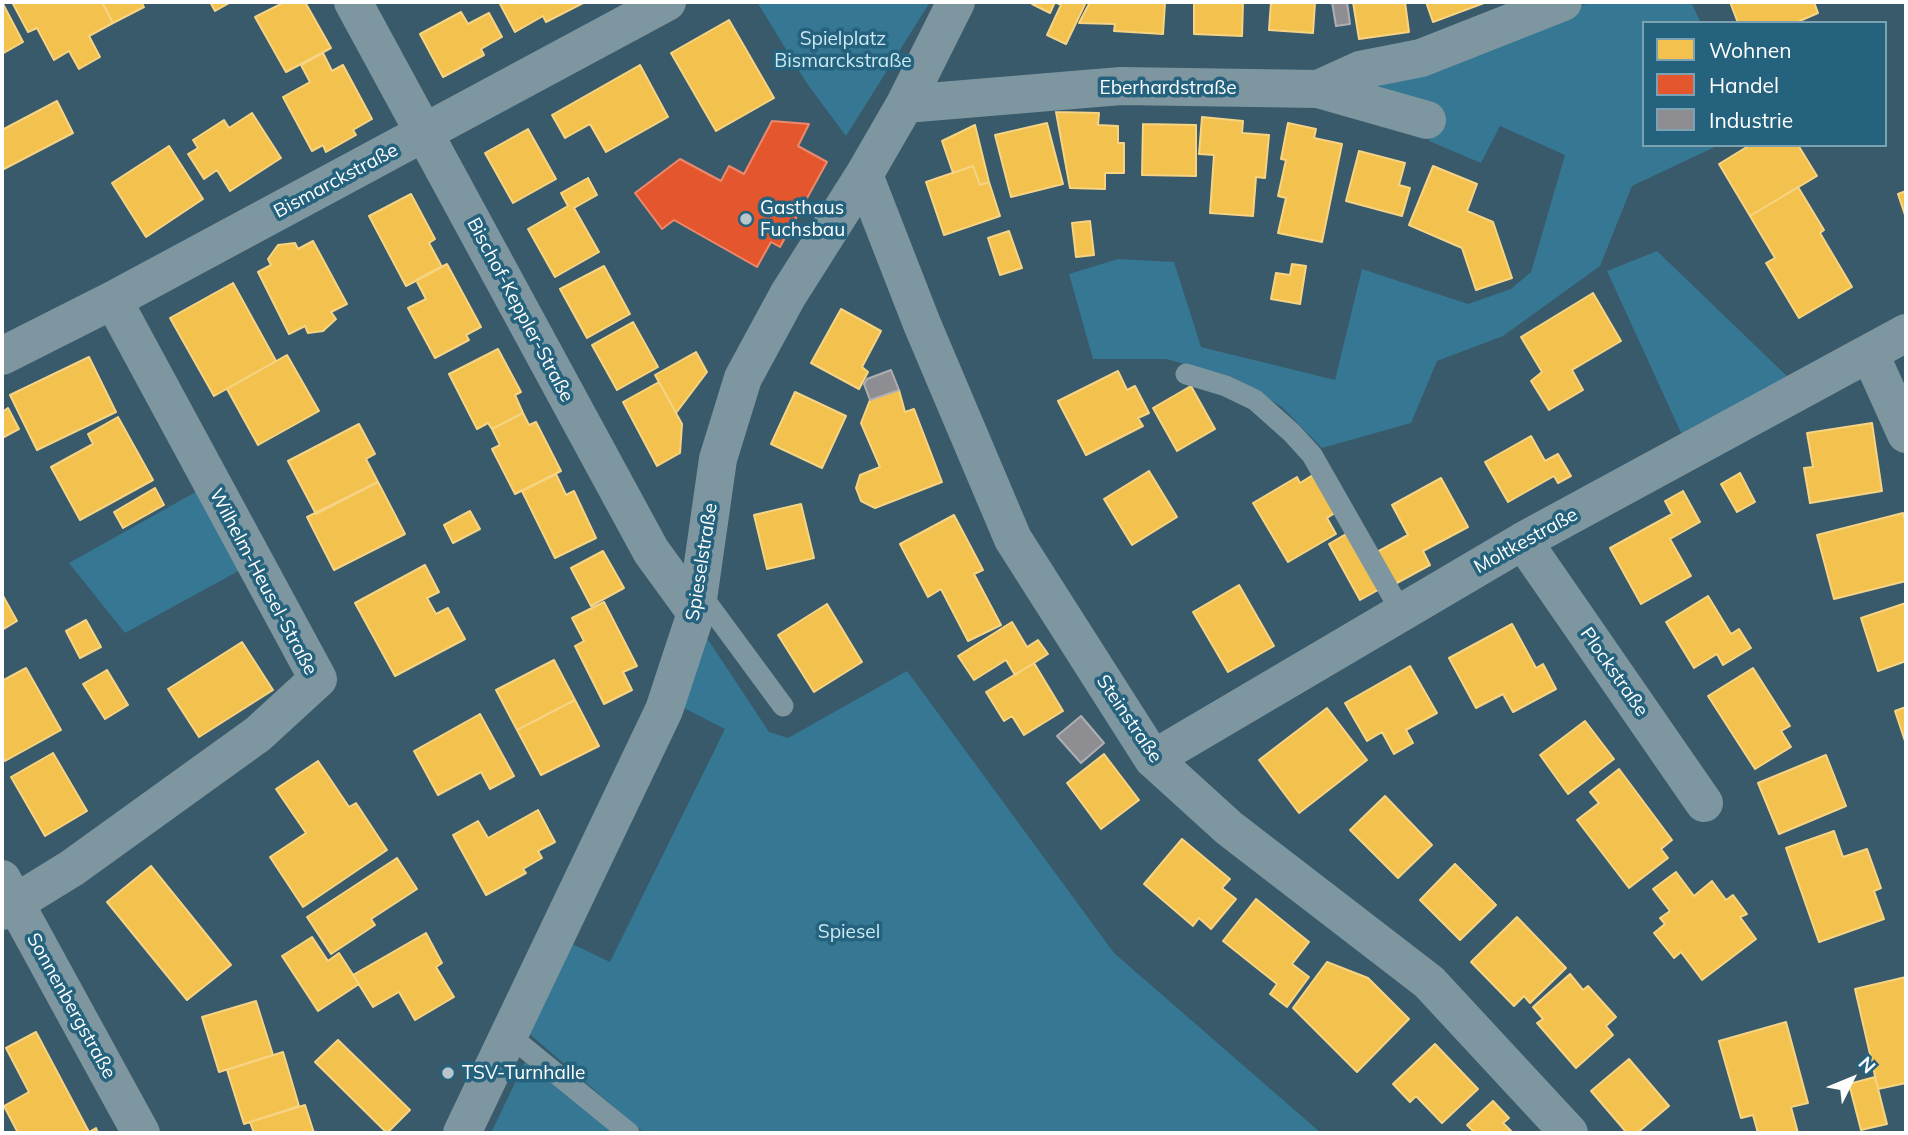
<!DOCTYPE html>
<meta charset="utf-8">
<style>
body{margin:0}
#map{position:relative;width:1908px;height:1135px;overflow:hidden;background:#395a6a;font-family:Mulish,sans-serif}
canvas{display:block}
.frame{position:absolute;inset:0;border:4px solid #fff;pointer-events:none}
.legend{position:absolute;left:1642px;top:21px;width:245px;height:126px;box-sizing:border-box;background:#25627e;border:2px solid #7ca1b2;margin:0;padding:9px 12px;list-style:none;font-size:21px;color:#fff}
.legend li{display:flex;align-items:center;gap:14px;height:35px}
.legend b{width:35px;border:2px solid #7ca1b2}
.north{position:absolute;left:1817px;top:1044px;width:70px;height:70px;-webkit-text-stroke:5px #25627e;paint-order:stroke;rotate:47deg;font-size:19px;font-weight:700;line-height:28px;text-align:center;color:#fff}
.north::after{content:'';display:block;margin:auto;width:24px;height:32px;background:#fff;clip-path:polygon(50% 0,100% 100%,50% 72%,0 100%)}
</style>
<div id="map">
<canvas width="1908" height="1135"></canvas>
<div class="frame"></div>
<ul class="legend">
<li><b style="height:19px;background:#f2c14e"></b>Wohnen</li>
<li><b style="height:19px;background:#e4572e"></b>Handel</li>
<li><b style="height:19px;background:#8d8d92"></b>Industrie</li>
</ul>
<div class="north">N</div>
</div>
<script>
const g = document.querySelector('canvas').getContext('2d');
g.lineJoin = 'round';
function paint(path, color) {
  g.fillStyle = color;
  g.fill(path, 'evenodd');
}
function shape(rows) {
  const path = new Path2D();
  for (const r of rows) {
    path.moveTo(r[0], r[1]);
    for (let i = 2; i < r.length; i += 2) path.lineTo(r[i], r[i + 1]);
  }
  return path;
}
function stroke(path, color, width, dash) {
  g.strokeStyle = color;
  g.lineWidth = width;
  g.lineCap = dash ? 'butt' : 'round';
  g.setLineDash(dash || []);
  g.stroke(path);
}
function drawText(font, color, halo, rows, align = 'center') {
  g.font = font + ' Mulish,sans-serif';
  g.lineWidth = 7;
  g.setLineDash([]);
  g.textBaseline = 'middle';
  g.strokeStyle = halo;
  g.fillStyle = color;
  for (const [text, x, y, turn = 0] of rows) {
    g.save();
    g.translate(x, y);
    g.rotate((+turn || 0) * Math.PI / 180);
    g.textAlign = isNaN(turn) ? turn : align;
    if (halo) g.strokeText(text, 0, 0);
    g.fillText(text, 0, 0);
    g.restore();
  }
}
const green = shape([
 [757,2,930,2,846,136,808,85],
 [1592,2,1691,2,1701,23,1644,23,1644,145,1719,145,1632,186,1600,266,1503,336,1437,361,1411,423,1322,448,1282,407,1233,377,1166,359,1093,359,1069,274,1118,259,1174,262,1201,347,1335,380,1362,269,1468,304,1511,289,1531,272,1565,155,1500,126,1481,163,1429,141,1439,108,1359,86],
 [1657,251,1791,380,1683,437,1607,271],
 [201,489,244,568,125,633,69,563],
 [705,635,769,732,788,738,907,671,1114,953,1321,1133,644,1133,525,1030,566,941,610,962,725,729,678,705],
 [525,1062,613,1133,491,1133]
]);
const homes = shape([
 [2,2,23,42,2,54,2,2],
 [12,2,102,2,113,23,89,36,100,57,79,69,69,51,54,60,37,28,28,32,12,2],
 [102,2,141,2,144,7,113,23,102,2],
 [210,2,231,2,215,11,210,2],
 [285,2,305,2,331,48,286,72,255,17,285,2],
 [499,2,585,2,546,22,543,16,515,32,499,2],
 [1034,2,1055,2,1050,13,1032,4,1034,2],
 [1055,2,1086,2,1066,44,1047,35,1061,5,1055,2],
 [1090,2,1165,2,1163,34,1114,31,1115,24,1079,23,1090,2],
 [1194,2,1243,2,1242,36,1194,34,1194,2],
 [1271,2,1315,2,1313,33,1269,30,1271,2],
 [1353,2,1405,2,1409,32,1359,39,1353,2],
 [1426,2,1484,2,1484,3,1433,22,1426,2],
 [1730,2,1814,2,1818,13,1795,23,1738,23,1730,2],
 [461,12,468,24,489,13,502,37,481,49,484,55,443,77,420,34,461,12],
 [729,20,774,98,716,131,671,53,729,20],
 [323,53,332,71,343,65,372,119,353,130,356,135,326,152,323,145,312,151,283,97,310,82,301,65,323,53],
 [640,65,668,117,606,152,590,124,565,138,552,115,640,65],
 [57,101,73,133,2,170,2,130,57,101],
 [1056,112,1099,113,1098,125,1118,126,1118,143,1124,143,1124,173,1105,173,1105,189,1070,188,1056,112],
 [252,113,281,158,230,191,217,170,204,179,188,154,198,148,193,140,224,120,229,128,252,113],
 [1202,117,1243,121,1242,133,1269,135,1265,178,1256,177,1253,216,1210,213,1214,155,1199,154,1202,117],
 [1047,123,1063,184,1011,197,995,135,1047,123],
 [1288,123,1316,129,1314,138,1342,144,1322,242,1278,233,1286,198,1278,196,1286,160,1281,159,1288,123],
 [1143,124,1196,125,1196,176,1142,175,1143,124],
 [975,125,989,182,980,185,973,166,953,173,942,141,975,125],
 [528,129,556,179,513,203,485,153,528,129],
 [1750,145,1798,145,1817,176,1750,216,1719,164,1750,145],
 [169,146,203,199,146,237,112,183,169,146],
 [1359,151,1405,163,1399,185,1410,188,1402,216,1346,201,1359,151],
 [973,166,980,185,989,182,1000,216,944,235,926,182,973,166],
 [1433,166,1477,184,1467,211,1493,222,1512,278,1476,290,1462,248,1409,225,1433,166],
 [588,178,597,195,574,208,599,252,555,277,528,229,568,206,561,193,588,178],
 [1798,187,1824,230,1820,233,1852,287,1799,318,1766,263,1775,258,1750,216,1798,187],
 [1906,191,1906,218,1898,194,1906,191],
 [411,194,435,239,429,243,442,267,406,286,369,216,411,194],
 [1090,221,1094,255,1076,257,1072,223,1090,221],
 [1009,231,1022,268,1000,275,988,238,1009,231],
 [313,241,347,304,331,312,336,319,323,331,308,333,305,326,289,334,258,272,271,265,268,259,278,245,295,243,298,249,313,241],
 [447,264,481,327,466,335,469,340,435,358,408,308,426,299,416,280,447,264],
 [1292,264,1306,266,1300,304,1271,299,1276,273,1290,275,1292,264],
 [604,266,630,314,587,338,560,289,604,266],
 [233,283,276,361,214,396,170,318,233,283],
 [1593,293,1621,341,1572,370,1583,390,1549,410,1531,381,1542,372,1521,337,1593,293],
 [841,309,881,331,862,367,868,372,859,389,811,363,841,309],
 [633,322,658,367,617,390,592,345,633,322],
 [498,349,521,392,515,395,523,413,492,429,488,423,477,429,449,374,498,349],
 [696,352,707,372,676,413,655,375,696,352],
 [287,355,319,411,258,445,227,389,287,355],
 [89,357,116,412,37,450,10,395,89,357],
 [1118,371,1127,390,1135,386,1149,413,1138,418,1143,426,1086,455,1058,401,1118,371],
 [659,382,682,424,680,453,657,466,623,402,659,382],
 [1191,386,1215,429,1177,451,1153,408,1191,386],
 [899,390,905,412,914,409,942,482,875,508,861,501,856,488,860,475,880,467,861,423,870,400,899,390],
 [795,392,846,416,822,468,771,444,795,392],
 [8,408,19,429,2,438,2,412,8,408],
 [523,413,529,425,536,422,561,471,515,494,492,449,500,445,492,429,523,413],
 [118,417,153,480,80,520,51,467,93,444,88,434,118,417],
 [1872,423,1882,491,1810,503,1804,468,1813,467,1807,433,1872,423],
 [359,424,375,454,366,459,378,482,316,514,288,461,359,424],
 [1531,436,1545,461,1558,454,1571,476,1558,483,1554,476,1508,502,1485,462,1531,436],
 [1149,471,1177,517,1132,545,1104,499,1149,471],
 [1316,473,1338,511,1327,518,1336,534,1288,562,1253,503,1297,477,1300,483,1316,473],
 [1740,473,1755,502,1737,512,1721,484,1740,473],
 [556,474,566,495,574,491,596,538,555,558,522,491,556,474],
 [1441,478,1468,527,1423,551,1430,565,1395,584,1377,552,1408,535,1392,505,1441,478],
 [378,482,405,534,334,570,307,517,378,482],
 [155,488,164,505,123,528,114,512,155,488],
 [1683,491,1700,522,1670,539,1691,576,1641,604,1610,548,1672,514,1665,501,1683,491],
 [801,504,814,558,767,569,754,515,801,504],
 [470,511,480,529,453,543,444,525,470,511],
 [1903,513,1906,524,1906,581,1834,599,1817,535,1903,513],
 [954,515,983,570,974,574,1001,625,968,641,941,589,928,597,900,544,954,515],
 [1346,534,1378,590,1360,600,1329,544,1346,534],
 [603,551,624,588,591,606,571,568,603,551],
 [425,565,439,592,427,598,436,614,448,608,465,639,395,676,355,603,425,565],
 [1239,585,1274,646,1228,672,1193,612,1239,585],
 [2,594,17,621,2,630,2,594],
 [1708,596,1731,634,1739,629,1751,648,1723,665,1717,654,1694,668,1666,622,1708,596],
 [604,602,637,666,623,672,632,690,604,704,575,646,584,641,572,618,604,602],
 [1906,603,1906,661,1878,671,1861,618,1906,603],
 [827,604,862,662,814,692,778,635,827,604],
 [86,620,101,647,80,658,66,631,86,620],
 [1012,622,1027,647,1038,640,1048,654,1015,675,1006,660,974,680,958,656,1012,622],
 [1512,624,1536,668,1543,664,1556,689,1513,712,1503,694,1476,708,1449,658,1512,624],
 [242,642,273,690,199,737,168,689,242,642],
 [554,660,575,700,517,730,496,690,554,660],
 [1034,663,1063,711,1024,735,1012,716,1004,721,986,692,1034,663],
 [1410,666,1437,713,1406,730,1413,743,1394,754,1382,732,1367,741,1345,703,1410,666],
 [26,668,61,730,5,761,2,755,2,681,26,668],
 [1753,668,1790,726,1781,731,1791,747,1755,769,1708,696,1753,668],
 [107,670,128,705,105,719,83,684,107,670],
 [575,700,599,746,541,775,517,730,575,700],
 [1906,707,1906,744,1895,711,1906,707],
 [1327,708,1367,760,1299,813,1259,760,1327,708],
 [480,714,514,776,490,789,481,772,438,795,414,751,480,714],
 [1585,721,1614,759,1568,794,1540,755,1585,721],
 [53,753,87,811,45,836,11,777,53,753],
 [1104,754,1139,800,1101,829,1067,783,1104,754],
 [1826,755,1846,806,1779,834,1758,783,1826,755],
 [318,761,349,807,356,803,387,850,303,907,270,857,306,833,276,789,318,761],
 [1619,769,1672,840,1661,849,1668,858,1629,888,1577,820,1599,803,1590,792,1619,769],
 [1385,796,1432,845,1398,878,1350,830,1385,796],
 [538,810,555,842,538,851,542,858,523,869,526,873,486,895,453,835,478,821,488,838,538,810],
 [1834,831,1843,857,1867,849,1881,888,1874,891,1884,919,1819,942,1786,848,1834,831],
 [1182,839,1230,879,1222,888,1236,899,1211,929,1199,918,1193,926,1144,884,1182,839],
 [397,858,417,889,371,919,375,925,331,954,307,917,397,858],
 [1455,864,1496,905,1460,940,1420,900,1455,864],
 [151,866,231,965,187,1000,107,902,151,866],
 [1676,872,1694,896,1712,881,1726,900,1733,895,1747,914,1740,917,1756,939,1702,980,1681,952,1674,958,1654,933,1665,924,1660,918,1670,911,1653,889,1676,872],
 [1256,899,1309,942,1292,964,1309,977,1287,1007,1270,994,1277,984,1223,941,1256,899],
 [1517,917,1566,968,1530,1003,1524,996,1514,1006,1471,962,1517,917],
 [426,933,442,963,436,967,454,997,415,1020,399,992,373,1007,353,975,426,933],
 [312,937,328,961,339,953,359,984,318,1011,282,956,312,937],
 [1327,962,1368,978,1409,1019,1357,1072,1293,1008,1327,962],
 [1570,974,1583,990,1588,986,1616,1017,1606,1026,1613,1035,1576,1068,1537,1023,1543,1019,1533,1007,1570,974],
 [1906,977,1906,1083,1878,1089,1855,989,1906,977],
 [256,1001,273,1055,219,1072,202,1017,256,1001],
 [1786,1022,1808,1103,1791,1107,1798,1133,1758,1133,1753,1115,1741,1118,1719,1041,1786,1022],
 [36,1032,89,1132,96,1128,98,1133,18,1133,4,1106,29,1092,6,1048,36,1032],
 [338,1040,410,1110,387,1133,315,1062,338,1040],
 [1435,1044,1478,1089,1442,1123,1416,1096,1410,1102,1393,1084,1435,1044],
 [283,1052,299,1106,244,1124,227,1070,283,1052],
 [1629,1059,1669,1106,1637,1133,1627,1133,1591,1091,1629,1059],
 [1875,1077,1887,1124,1861,1130,1849,1084,1875,1077],
 [1493,1101,1509,1118,1503,1123,1513,1133,1475,1133,1467,1125,1493,1101],
 [305,1105,314,1133,254,1133,250,1122,305,1105]
]);
const shops = shape([
 [772,121,809,124,798,146,827,162,780,247,771,242,757,267,674,220,662,229,635,193,680,159,721,181,729,166,744,174,772,121]
]);
const industry = shape([
 [1332,2,1347,2,1350,24,1336,26,1332,2],
 [891,370,899,390,870,400,864,384,867,379,891,370],
 [1081,716,1104,743,1081,763,1057,736,1081,716]
]);
const service = shape([
 [1186,374,1226,386,1255,400,1292,433,1312,455,1402,613],
 [699,592,783,706],
 [510,1036,629,1133]
]);
const minor = shape([
 [353,2,651,551,696,613],
 [1318,89,1360,70,1421,58,1563,2],
 [905,104,1121,86,1318,89,1427,120],
 [864,175,922,324,1013,539,1153,759,1229,828,1429,982,1569,1133],
 [1870,354,1906,434],
 [2,356,113,300,667,2],
 [1523,541,1704,803],
 [1153,759,1523,541,1906,333],
 [2,911,72,868,258,734,318,679,113,300],
 [462,1133,664,710,696,613,718,459,743,378,788,295,864,175,905,104,956,2]
]);
const tertiary = shape([
 [2,879,141,1133]
]);
const markers = [
 [746,219,7,"#bac5cb"],
 [448,1073,7,"#bac5cb"]
];
const parkNames = [
 ["Spielplatz",843,39],
 ["Bismarckstraße",843,61],
 ["Spiesel",849,932]
];
const streetNames = [
 ["Eberhardstraße",1168,88],
 ["Bismarckstraße",336,181,-28],
 ["Bischof-Keppler-Straße",520,310,62],
 ["Moltkestraße",1526,541,-29],
 ["Spieselstraße",702,562,-81],
 ["Wilhelm-Heusel-Straße",263,582,62],
 ["Plockstraße",1614,672,55],
 ["Steinstraße",1129,719,56],
 ["Sonnenbergstraße",71,1006,61]
];
const poiNames = [
 ["Gasthaus",760,208],
 ["Fuchsbau",760,230],
 ["TSV-Turnhalle",462,1073]
];
paint(green, '#367793');
paint(homes, '#f2c14e');
stroke(homes, '#f6d483', 2);
paint(shops, '#e4572e');
stroke(shops, '#ec896d', 2);
paint(industry, '#8d8d92');
stroke(industry, '#afafb3', 2);
stroke(service, '#7e96a0', 21);
stroke(minor, '#7e96a0', 38);
stroke(tertiary, '#7e96a0', 38);
for (const [x, y, r, color] of markers) {
  const dot = new Path2D();
  dot.arc(x, y, r, 0, 2 * Math.PI);
  g.fillStyle = color;
  g.fill(dot);
  stroke(dot, '#25627e', 2.5);
}
drawText('19px', '#cde9f4', '#25627e', parkNames);
drawText('19px', '#fff', '#25627e', streetNames);
drawText('19px', '#fff', '#25627e', poiNames, 'left');
</script>
